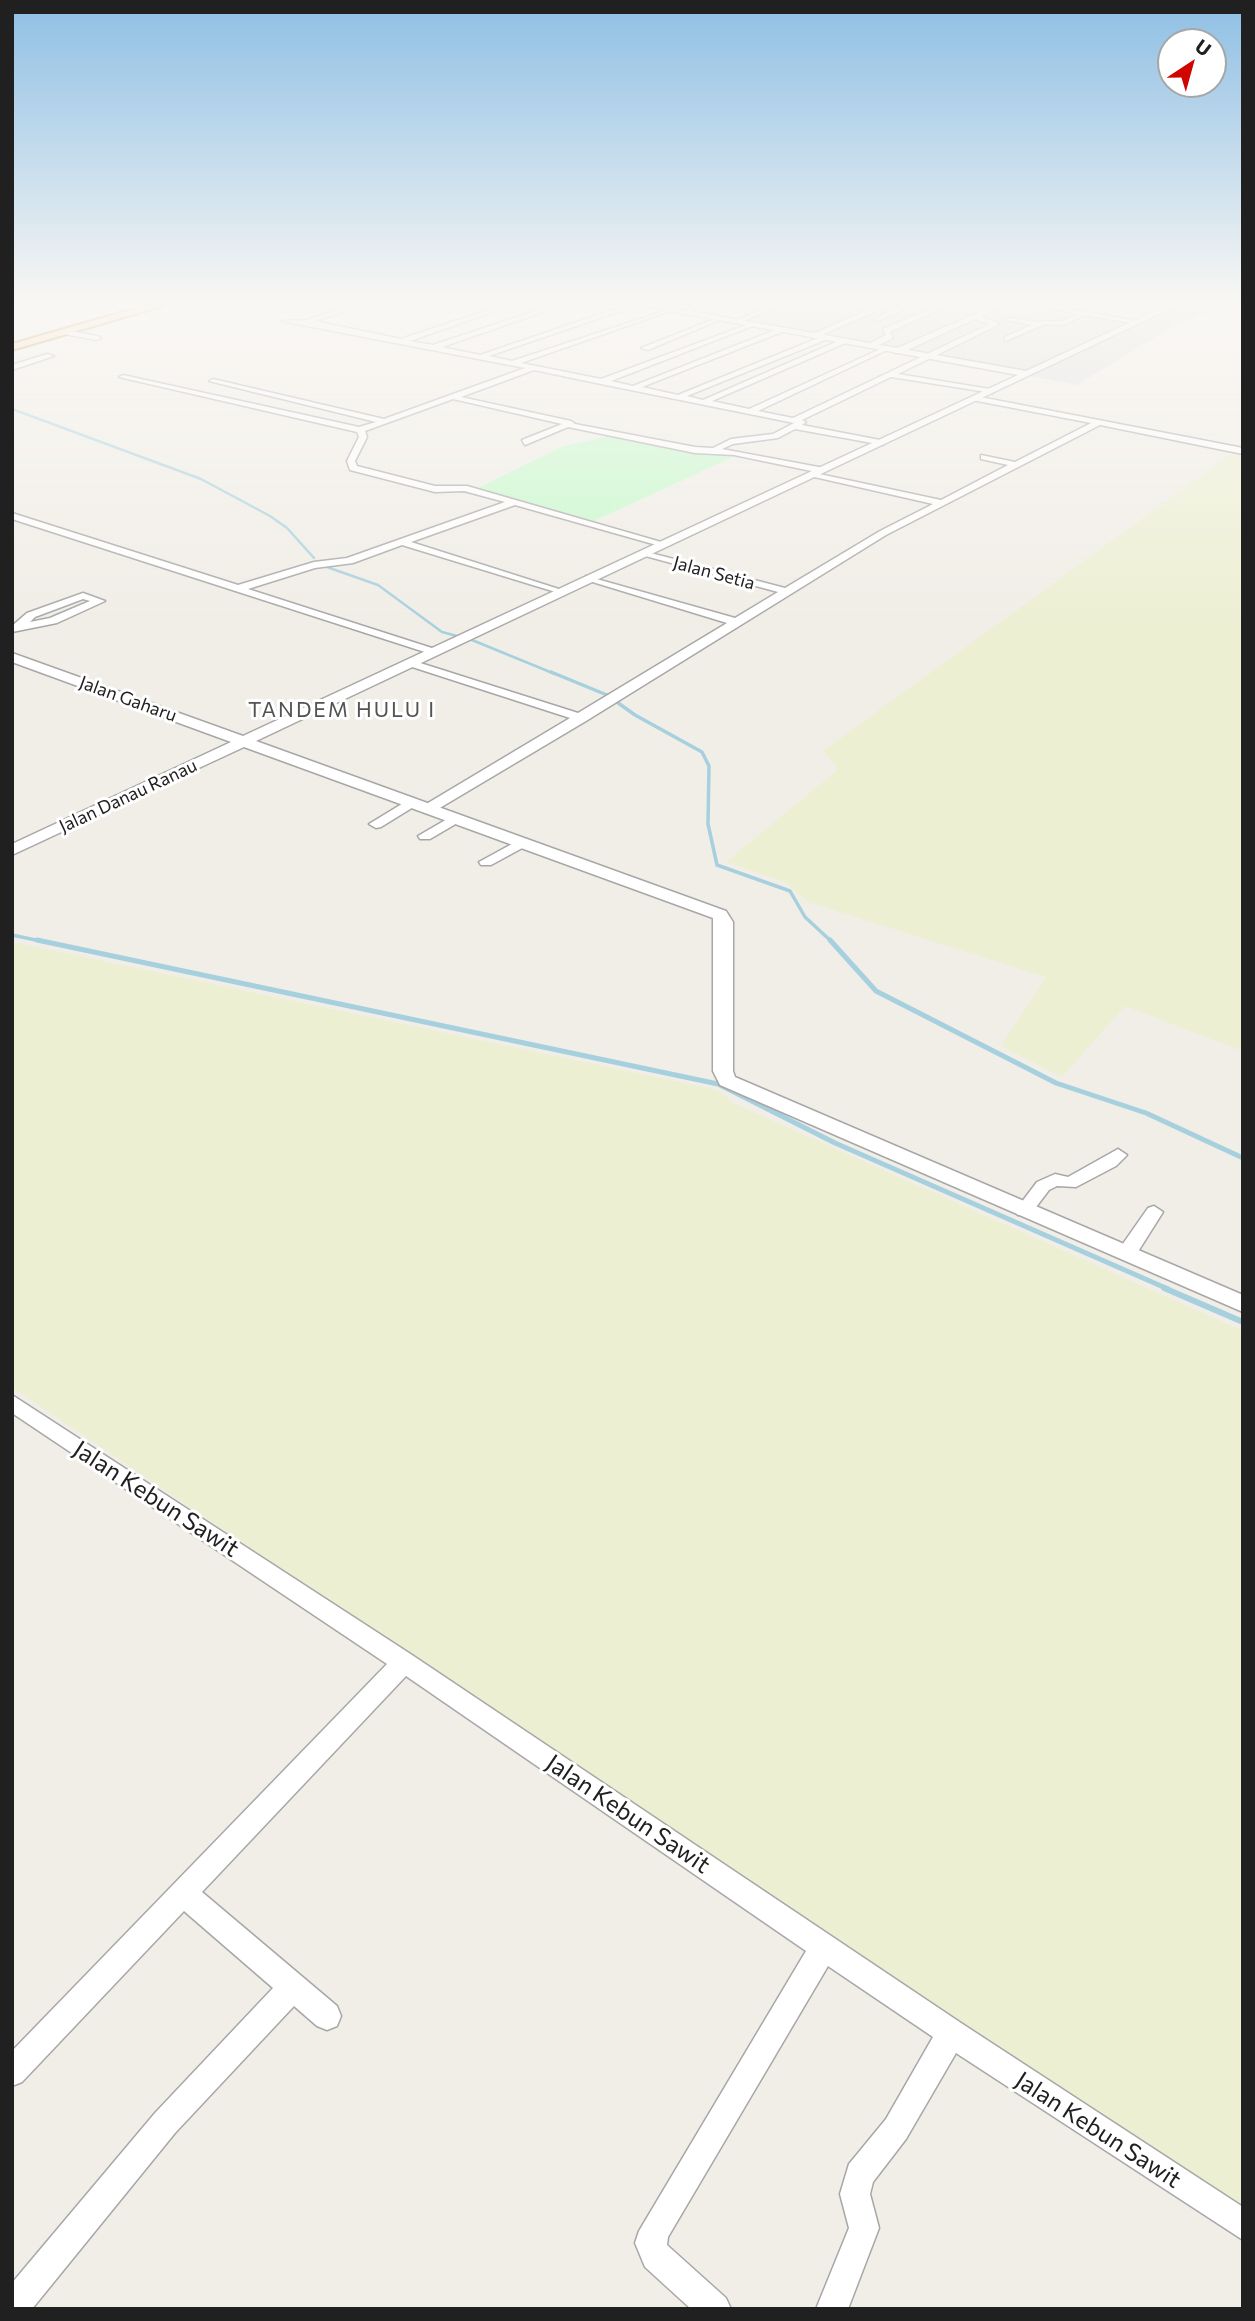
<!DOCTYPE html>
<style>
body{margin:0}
#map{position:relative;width:1255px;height:2321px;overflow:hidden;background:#f1eee7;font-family:Commissioner,sans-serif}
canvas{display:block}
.frame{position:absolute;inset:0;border:14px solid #202020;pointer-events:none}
.north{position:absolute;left:1157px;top:28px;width:70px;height:70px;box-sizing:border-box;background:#fff;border:2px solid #a6a6a6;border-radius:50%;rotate:36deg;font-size:19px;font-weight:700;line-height:28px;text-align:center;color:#202020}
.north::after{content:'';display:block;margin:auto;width:24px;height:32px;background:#d00500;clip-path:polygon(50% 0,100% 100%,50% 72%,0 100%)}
</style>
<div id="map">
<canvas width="1255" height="2321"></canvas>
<div class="frame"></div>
<div class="north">U</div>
</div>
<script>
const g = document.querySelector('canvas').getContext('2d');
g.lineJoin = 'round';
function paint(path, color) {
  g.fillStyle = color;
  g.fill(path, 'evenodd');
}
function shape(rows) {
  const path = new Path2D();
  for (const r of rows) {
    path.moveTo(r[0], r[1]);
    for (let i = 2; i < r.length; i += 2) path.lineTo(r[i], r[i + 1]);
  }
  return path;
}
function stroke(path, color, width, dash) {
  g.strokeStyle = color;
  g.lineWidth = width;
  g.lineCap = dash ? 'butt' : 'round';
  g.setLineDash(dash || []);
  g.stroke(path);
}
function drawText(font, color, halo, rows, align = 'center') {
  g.font = font + ' Commissioner,sans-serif';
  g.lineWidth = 6;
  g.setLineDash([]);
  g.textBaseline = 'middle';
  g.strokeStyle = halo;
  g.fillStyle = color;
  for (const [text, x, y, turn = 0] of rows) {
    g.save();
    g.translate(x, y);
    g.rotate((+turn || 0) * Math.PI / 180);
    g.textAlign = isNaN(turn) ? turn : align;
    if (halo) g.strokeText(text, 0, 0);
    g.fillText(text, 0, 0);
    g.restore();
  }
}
const residential = shape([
 [776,306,1045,306,1136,321,1173,306,1232,306,1175,325,1077,385,736,322]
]);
const farmland = shape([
 [1231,454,1243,456,1243,1051,1125,1006,1062,1077,1001,1046,1046,977,808,902,787,883,726,862,839,769,823,751],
 [12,942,717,1090,735,1104,1243,1331,1243,2219,12,1387]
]);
const park = shape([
 [616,434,737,455,594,521,476,489,561,447]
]);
const streamFar3 = shape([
 [12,409,201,479,270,516,287,528,314,558],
 [321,565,378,585,442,632,472,640,555,674]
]);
const streamFar2 = shape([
 [551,672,607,695,635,715,702,752,709,766,708,824,717,865,790,891,805,917,832,942],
 [12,935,45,942]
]);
const streamFar1 = shape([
 [37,940,718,1084,835,1143,1168,1289],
 [830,940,876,991,1056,1083,1146,1113,1243,1158]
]);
const stream = shape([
 [1164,1288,1243,1322]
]);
const minor = shape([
 [351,306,362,306,315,321,401,339,499,306,510,306,410,341,433,345,550,306,561,306,442,347,480,355,624,306,635,306,489,356,512,361,670,309,670,311,521,363,601,379,749,324,755,325,611,381,633,386,780,328,787,330,642,387,678,395,823,336,830,338,687,396,703,400,843,339,850,341,712,401,749,409,887,346,887,350,758,411,793,418,990,324,975,319,901,353,895,353,895,349,993,306,1002,306,981,317,998,323,998,325,898,374,990,389,993,393,891,377,802,420,806,422,802,425,880,440,883,445,795,429,778,438,733,444,722,449,824,468,821,473,734,455,695,453,568,427,525,445,522,440,562,424,453,399,365,431,367,437,355,461,357,466,435,486,467,486,668,544,660,546,515,505,411,542,562,590,562,594,402,545,353,563,315,568,248,589,438,650,440,652,434,655,12,519,12,513,238,585,314,562,347,558,505,502,464,491,435,492,350,470,347,461,359,437,357,432,119,377,123,375,359,427,376,422,209,381,213,379,384,419,525,368,281,321,306,320,351,306],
 [534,370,601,384,794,423,773,434,731,439,713,448,695,447,575,424,571,421,461,397,534,370],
 [379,306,390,306,376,310,379,306],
 [693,306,703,306,684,314,679,313,693,306],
 [770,306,780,306,737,323,732,322,770,306],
 [877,306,887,306,815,338,808,336,877,306],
 [900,306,910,306,877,321,872,320,900,306],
 [937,306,947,306,890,332,893,338,872,348,865,346,886,335,883,329,937,306],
 [1041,306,1058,306,1141,322,1138,324,1085,315,1063,325,1045,324,1005,341,1005,337,1032,325,1007,320,1007,318,1038,322,1062,321,1077,314,1041,306],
 [717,318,722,319,648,350,641,348,717,318],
 [67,330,97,336,101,338,97,340,64,334,67,330],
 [47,354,54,356,12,370,12,365,47,354],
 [975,396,1243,448,1243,454,1100,425,886,535,586,721,433,812,423,812,423,806,570,718,406,665,406,661,414,661,578,713,727,623,586,580,586,576,735,618,778,592,638,554,643,551,785,588,880,531,933,504,810,476,810,472,941,500,1008,465,981,459,981,455,1015,462,1091,423,972,400,975,396],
 [83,593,105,601,57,623,12,632,12,626,27,613,83,593],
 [83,599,90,601,50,618,30,622,35,617,83,599],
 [410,799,417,803,415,806,381,827,376,828,369,824,410,799],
 [454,815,461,819,459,822,430,839,420,839,418,836,454,815],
 [521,839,528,843,526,846,491,865,481,865,479,862,521,839],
 [1118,1149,1127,1155,1116,1166,1076,1187,1057,1186,1049,1190,1030,1215,1018,1215,1015,1211,1037,1182,1055,1174,1068,1177,1118,1149],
 [1154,1206,1163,1212,1134,1258,1120,1258,1118,1253,1120,1248,1148,1208,1154,1206],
 [12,1395,412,1655,961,2023,1243,2207,1243,2240,956,2053,906,2139,873,2182,870,2194,879,2228,848,2309,816,2309,849,2228,840,2194,849,2164,886,2119,933,2037,828,1966,668,2237,667,2245,726,2298,731,2309,691,2309,645,2267,635,2243,639,2231,806,1951,406,1676,202,1892,337,2006,341,2016,337,2026,327,2030,317,2026,294,2006,175,2133,32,2309,12,2309,12,2283,155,2113,273,1988,184,1911,22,2082,12,2086,12,2051,387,1664,12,1413,12,1395]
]);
const tertiary = shape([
 [642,306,662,306,1026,371,1165,306,1176,306,256,741,726,911,733,922,733,1071,735,1077,1243,1295,1243,1312,720,1085,713,1071,713,918,244,747,12,855,12,844,231,742,12,662,12,653,243,736,1018,375,642,306]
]);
const primary = shape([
 [144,306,162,306,12,350,12,344,144,306]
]);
const farStreetnames = [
 ["Jalan Setia",714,573,15],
 ["Jalan Gaharu",128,699,20],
 ["Jalan Danau Ranau",128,796,-25]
];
const farQuarternames = [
 ["TANDEM HULU I",342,710]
];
const nearStreetnames = [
 ["Jalan Kebun Sawit",156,1499,33],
 ["Jalan Kebun Sawit",628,1814,34],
 ["Jalan Kebun Sawit",1098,2130,33]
];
paint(residential, '#dedddd');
paint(farmland, '#ecefd2');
paint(park, '#c4faca');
stroke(streamFar3, '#a7d0de', 2.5);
stroke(streamFar2, '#a7d0de', 3.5);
stroke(streamFar1, '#a7d0de', 5);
stroke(stream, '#a7d0de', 6);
stroke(minor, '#a7a7a7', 3);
stroke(tertiary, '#a7a7a7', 3);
stroke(primary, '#9c6c00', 4);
paint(minor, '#fff');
paint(tertiary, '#fff');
paint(primary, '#fcd7a0');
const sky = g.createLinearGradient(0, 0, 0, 631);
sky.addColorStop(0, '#8ebfe4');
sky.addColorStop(0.48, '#f9f7f4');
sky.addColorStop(1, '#f9f7f400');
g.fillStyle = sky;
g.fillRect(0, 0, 1255, 631);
drawText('18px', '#202020', '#fff', farStreetnames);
g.letterSpacing = '2px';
drawText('21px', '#535353', '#fff', farQuarternames);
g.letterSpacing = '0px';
drawText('24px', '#202020', '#fff', nearStreetnames);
</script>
